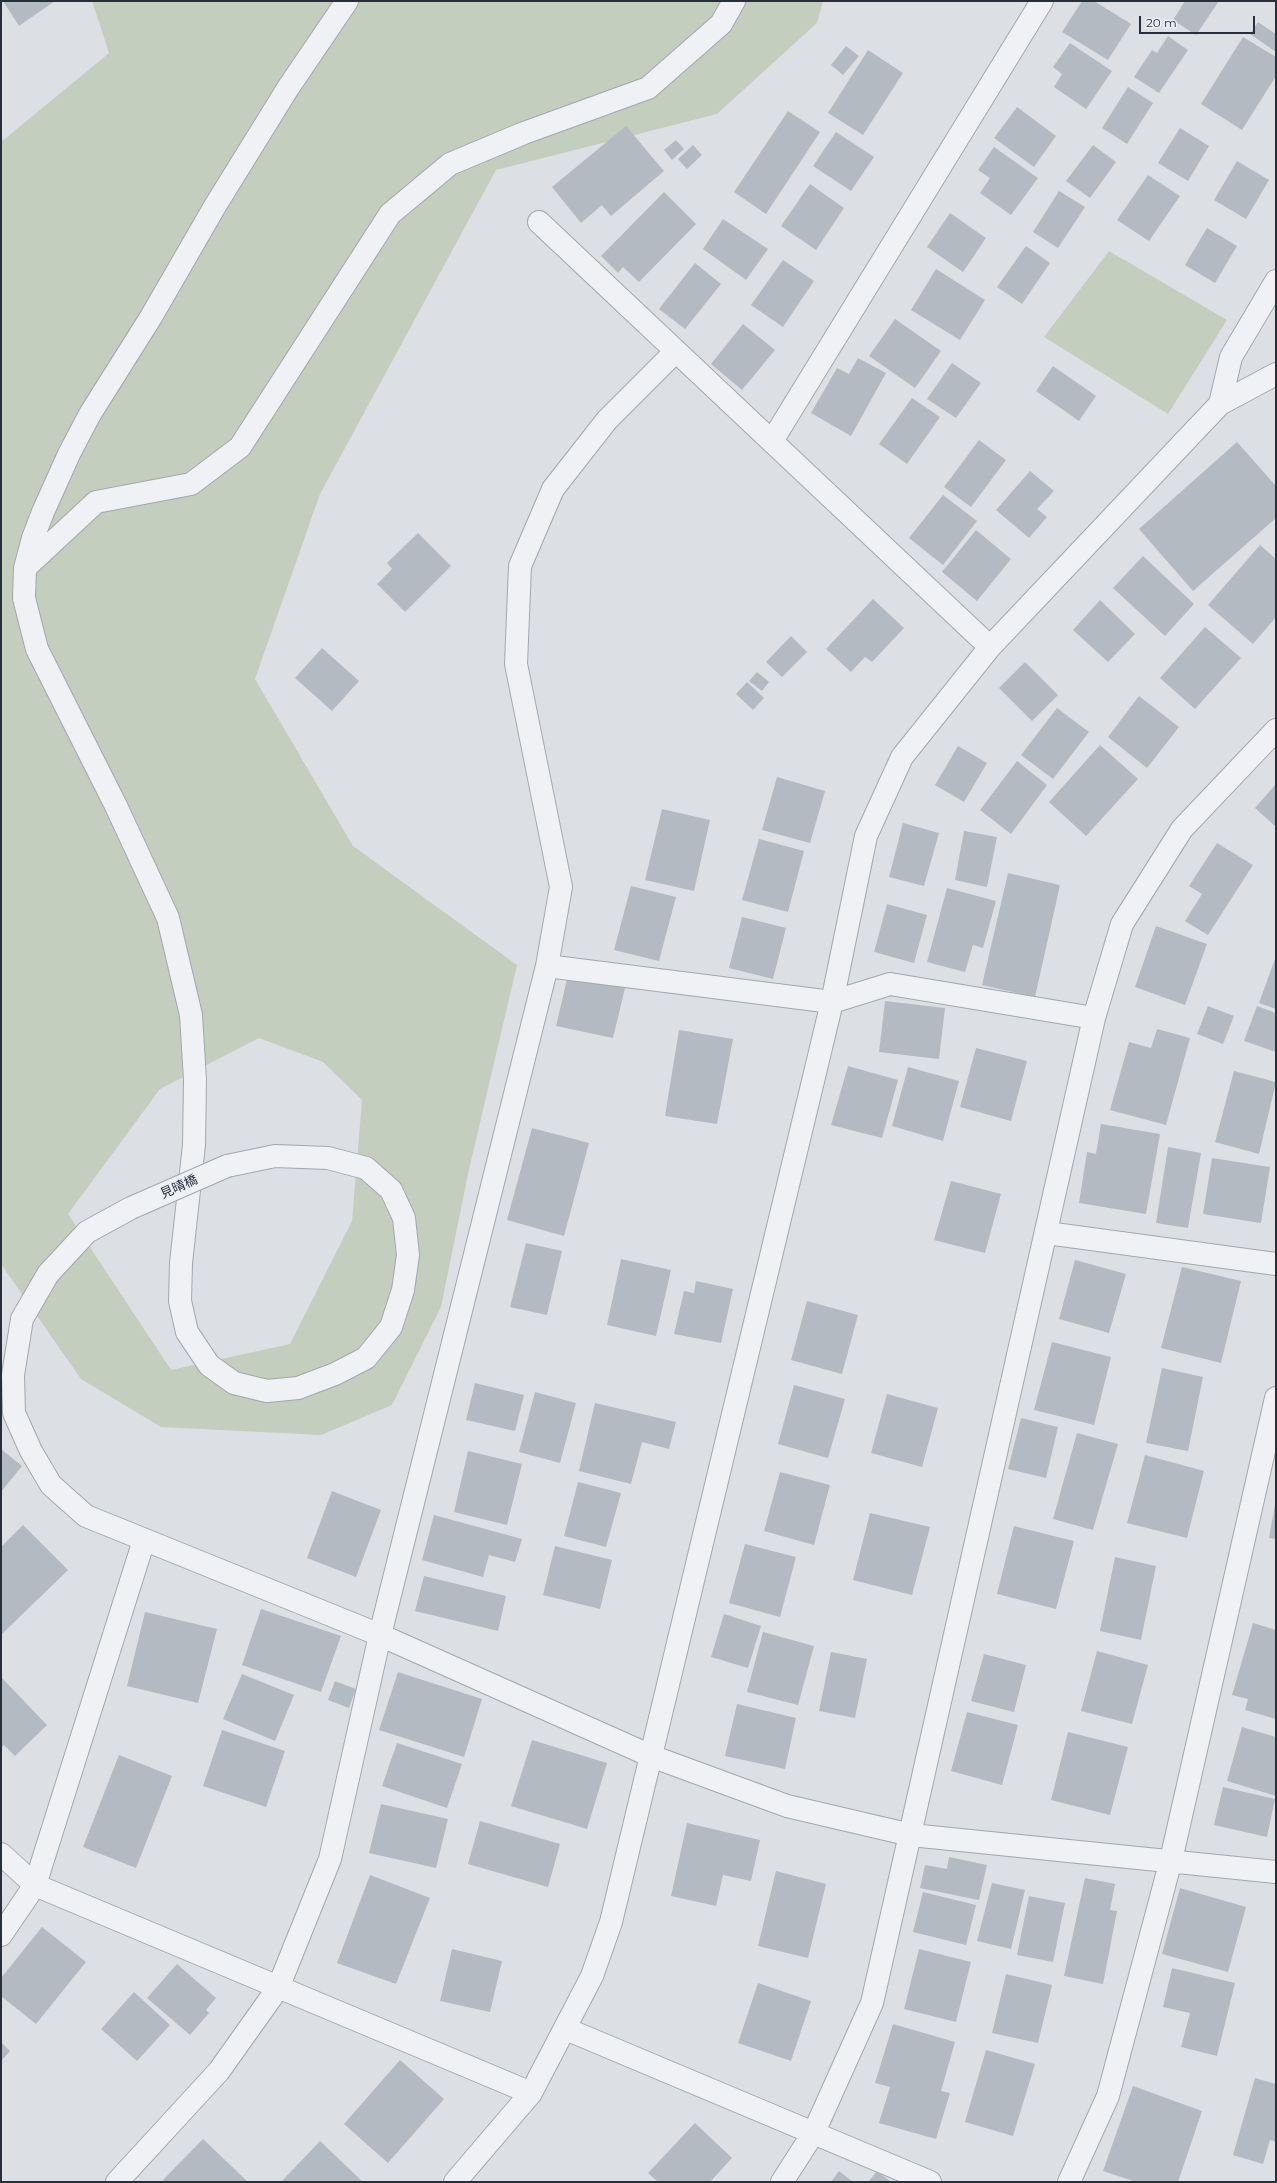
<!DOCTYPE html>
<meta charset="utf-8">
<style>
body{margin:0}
#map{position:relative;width:1277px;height:2183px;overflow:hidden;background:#dce0e5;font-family:Montserrat,sans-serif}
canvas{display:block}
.frame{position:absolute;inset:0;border:2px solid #272f3a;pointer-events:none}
.scale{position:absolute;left:1139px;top:16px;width:116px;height:18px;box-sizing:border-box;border:2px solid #272f3a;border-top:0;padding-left:5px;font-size:12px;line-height:14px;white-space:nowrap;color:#272f3a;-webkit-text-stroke:3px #eceff3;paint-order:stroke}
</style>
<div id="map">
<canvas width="1277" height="2183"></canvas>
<div class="frame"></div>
<div class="scale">20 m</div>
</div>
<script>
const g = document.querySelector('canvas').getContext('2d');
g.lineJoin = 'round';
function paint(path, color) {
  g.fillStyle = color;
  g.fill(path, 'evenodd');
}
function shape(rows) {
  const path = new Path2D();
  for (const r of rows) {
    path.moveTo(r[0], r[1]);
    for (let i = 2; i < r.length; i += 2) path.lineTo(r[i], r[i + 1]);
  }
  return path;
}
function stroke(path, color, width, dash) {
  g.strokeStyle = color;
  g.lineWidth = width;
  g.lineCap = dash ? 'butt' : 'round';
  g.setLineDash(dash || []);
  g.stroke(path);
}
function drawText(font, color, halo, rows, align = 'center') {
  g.font = font + ' Montserrat,"Noto Sans JP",sans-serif';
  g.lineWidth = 3.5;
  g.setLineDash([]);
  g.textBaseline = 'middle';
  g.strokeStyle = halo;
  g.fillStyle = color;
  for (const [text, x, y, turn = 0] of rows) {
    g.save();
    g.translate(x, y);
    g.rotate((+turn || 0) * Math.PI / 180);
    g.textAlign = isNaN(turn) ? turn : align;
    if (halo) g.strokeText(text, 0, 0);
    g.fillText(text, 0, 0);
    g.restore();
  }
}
const green = shape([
 [92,1,823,1,817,23,717,114,496,170,320,494,255,679,353,846,517,965,468,1174,441,1307,392,1405,321,1435,161,1427,81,1379,1,1264,1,142,109,53],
 [259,1038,323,1062,362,1100,352,1221,290,1344,171,1370,68,1214,160,1089],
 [1109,251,1227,320,1168,414,1044,337]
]);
const building = shape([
 [3,1,55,1,19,26],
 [1082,1,1094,1,1131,24,1108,60,1062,32],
 [1185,1,1219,1,1196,35,1173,20],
 [1258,22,1276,34,1276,52,1250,34],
 [1168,36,1188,50,1159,93,1134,77,1152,50,1157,53],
 [1243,37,1276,57,1276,76,1242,130,1201,104],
 [1070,43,1112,71,1086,109,1054,87,1062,74,1053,67],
 [846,46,859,56,843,75,831,65],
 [868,50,903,73,863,135,828,113],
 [1128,87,1153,103,1127,144,1102,128],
 [1017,107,1056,136,1034,167,994,138],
 [788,111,820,132,766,214,734,192],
 [626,126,664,171,611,216,602,205,581,223,552,187],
 [1180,128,1209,146,1188,181,1158,163],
 [836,132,874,157,851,191,813,166],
 [676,140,684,149,672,160,664,150],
 [693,145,702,155,687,169,678,159],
 [1093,145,1116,162,1090,198,1066,181],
 [994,147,1038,178,1011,215,980,193,990,178,978,170],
 [1237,161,1269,180,1246,219,1214,200],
 [1148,175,1180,196,1149,241,1117,220],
 [810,184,844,208,816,250,781,226],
 [1059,191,1085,207,1058,248,1033,232],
 [664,192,696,224,639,282,623,267,618,273,601,256],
 [950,213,986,238,963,272,927,247],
 [723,219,768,249,746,280,703,249],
 [1207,228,1237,246,1215,283,1185,265],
 [1026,246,1050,263,1022,304,997,287],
 [783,260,814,281,783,327,751,305],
 [695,263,721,284,685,329,659,309],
 [936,269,985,300,960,340,911,310],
 [895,319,941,351,915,388,869,356],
 [743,324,775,350,742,390,711,364],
 [858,358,886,373,851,436,811,413,837,368,849,374],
 [952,363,981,383,956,418,927,399],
 [1053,366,1096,396,1079,421,1036,391],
 [912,398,940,417,907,464,879,444],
 [979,440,1006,460,971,507,944,487],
 [1237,442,1276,486,1276,518,1193,591,1139,529],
 [1030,471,1054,491,1037,509,1047,517,1029,538,996,510],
 [943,495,977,521,943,565,909,538],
 [976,530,1011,559,977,601,942,572],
 [418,533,451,566,405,612,377,584,392,569,387,563],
 [1260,545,1276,559,1276,617,1253,644,1208,605],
 [1143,556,1194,604,1165,636,1113,588],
 [873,599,904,628,872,662,865,657,851,672,826,649],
 [1100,600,1135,634,1108,662,1073,630],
 [1205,627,1241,658,1195,709,1160,678],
 [791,636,807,652,782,677,766,662],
 [322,648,359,681,332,711,295,678],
 [1025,662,1058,695,1032,721,999,688],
 [757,672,769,682,762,691,749,681],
 [747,682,764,698,753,710,736,694],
 [1139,696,1179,727,1147,768,1108,737],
 [1057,708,1089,732,1053,779,1021,755],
 [1100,745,1138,779,1086,836,1049,802],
 [958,746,987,763,964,802,935,785],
 [1017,761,1047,785,1011,834,980,810],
 [777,777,825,791,810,843,762,830],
 [1275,785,1276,786,1276,827,1255,808],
 [662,809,710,820,694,891,645,880],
 [903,823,939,833,924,886,889,877],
 [964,831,997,837,987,887,955,880],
 [759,839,804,851,788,912,742,900],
 [1217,843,1253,865,1208,935,1185,921,1202,894,1189,886],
 [1008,873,1060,885,1035,997,982,985],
 [631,886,676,897,659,961,614,950],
 [947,888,996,901,983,948,973,945,965,972,927,962],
 [887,904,927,915,914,963,874,952],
 [742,917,786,928,773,979,729,968],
 [1156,926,1207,944,1185,1005,1135,987],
 [1276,956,1276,1009,1259,1003],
 [568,975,625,988,613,1038,556,1026],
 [885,1001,945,1008,939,1059,879,1052],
 [1208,1006,1234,1016,1223,1044,1197,1034],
 [1257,1006,1276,1013,1276,1052,1244,1041],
 [1157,1029,1190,1038,1166,1125,1110,1110,1129,1042,1151,1048],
 [679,1030,733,1039,717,1124,665,1116],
 [976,1048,1027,1061,1011,1121,960,1107],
 [848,1066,898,1080,882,1138,831,1125],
 [908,1067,959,1081,943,1141,892,1126],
 [1234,1071,1276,1082,1259,1154,1215,1142],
 [1101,1124,1160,1134,1146,1214,1079,1203,1087,1152,1096,1154],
 [532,1128,589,1143,564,1236,507,1220],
 [1168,1147,1201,1153,1188,1228,1156,1223],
 [1212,1158,1270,1167,1261,1223,1203,1214],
 [951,1181,1001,1194,985,1253,934,1240],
 [526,1243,562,1251,547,1315,510,1307],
 [621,1259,671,1270,656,1336,607,1325],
 [1075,1260,1126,1274,1109,1333,1059,1319],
 [1182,1267,1241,1281,1221,1363,1161,1348],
 [696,1281,733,1289,721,1343,674,1334,684,1291,694,1293],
 [807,1301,858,1315,842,1374,791,1360],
 [1052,1342,1111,1357,1094,1425,1034,1410],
 [1162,1368,1203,1377,1188,1451,1146,1443],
 [475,1383,524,1395,515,1431,466,1420],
 [794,1385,845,1399,828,1458,778,1444],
 [535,1392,576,1403,560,1463,519,1452],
 [887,1394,938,1408,922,1467,871,1453],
 [595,1403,676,1422,669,1449,642,1442,631,1484,579,1471],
 [1021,1418,1058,1427,1046,1478,1008,1469],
 [1077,1433,1118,1444,1093,1530,1053,1519],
 [1,1449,22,1466,1,1492],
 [468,1451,522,1464,507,1525,454,1512],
 [1145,1455,1204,1471,1187,1538,1127,1523],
 [780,1472,830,1485,814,1545,764,1531],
 [578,1482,621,1493,606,1547,564,1536],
 [332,1491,381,1510,356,1577,307,1558],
 [1275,1504,1276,1504,1276,1539,1269,1538],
 [870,1513,930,1527,912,1595,853,1580],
 [434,1515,522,1539,515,1562,489,1555,483,1577,422,1560],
 [23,1525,68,1570,1,1635,1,1547],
 [1014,1526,1074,1541,1056,1609,997,1594],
 [745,1544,796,1557,780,1617,729,1603],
 [555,1546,612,1560,600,1609,543,1595],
 [1115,1557,1156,1566,1141,1640,1100,1631],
 [424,1576,506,1596,498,1631,415,1611],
 [261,1609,341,1636,321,1692,242,1665],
 [145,1612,217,1629,198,1703,127,1686],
 [724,1614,761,1626,748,1668,711,1657],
 [1253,1623,1276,1630,1276,1719,1245,1710,1248,1699,1232,1695],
 [763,1632,814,1646,798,1705,747,1692],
 [1097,1651,1148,1665,1132,1724,1081,1711],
 [831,1652,867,1659,855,1718,819,1711],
 [984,1654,1026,1665,1014,1712,971,1701],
 [398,1672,482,1699,464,1757,379,1730],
 [242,1674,294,1695,275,1741,223,1719],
 [1,1677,47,1725,15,1756,4,1745,1,1748],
 [335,1681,356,1689,349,1708,328,1700],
 [737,1704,796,1718,785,1769,725,1756],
 [967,1712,1018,1725,1002,1785,951,1771],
 [1242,1727,1276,1737,1276,1796,1227,1781],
 [222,1730,285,1751,266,1807,203,1786],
 [1068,1732,1128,1747,1110,1815,1051,1800],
 [532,1740,607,1763,587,1829,511,1806],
 [397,1743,462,1764,447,1808,382,1786],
 [119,1755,172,1776,136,1868,83,1847],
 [1223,1787,1275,1799,1267,1837,1214,1825],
 [381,1804,448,1819,436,1868,369,1853],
 [480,1821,560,1844,548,1887,468,1864],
 [687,1823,760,1840,751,1881,723,1875,716,1906,671,1896],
 [949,1857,987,1865,979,1900,920,1888,925,1865,947,1869],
 [776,1871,826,1884,808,1958,758,1946],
 [370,1875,430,1898,396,1984,337,1963],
 [1085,1878,1115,1884,1110,1910,1117,1911,1103,1984,1064,1976],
 [992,1883,1025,1890,1011,1949,977,1941],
 [1180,1888,1246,1907,1228,1972,1162,1954],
 [923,1892,976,1905,966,1945,913,1932],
 [1029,1896,1065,1903,1053,1962,1017,1955],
 [42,1927,86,1962,36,2024,1,1996,1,1978],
 [452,1949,502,1961,490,2012,440,2001],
 [919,1949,971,1962,956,2022,904,2009],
 [177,1964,216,1998,206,2010,209,2013,190,2035,147,1998],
 [1172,1968,1235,1983,1217,2056,1181,2047,1190,2013,1163,2007],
 [1006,1974,1052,1985,1038,2043,992,2033],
 [758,1983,811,2001,791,2061,738,2043],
 [134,1992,170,2025,137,2061,101,2029],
 [893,2024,955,2042,941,2091,950,2093,936,2139,879,2123,890,2087,875,2083],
 [1,2042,10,2051,1,2061],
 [986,2050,1035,2064,1013,2136,965,2122],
 [400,2060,444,2099,388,2163,344,2124],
 [1255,2078,1276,2084,1276,2142,1270,2140,1263,2164,1233,2155],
 [1133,2086,1202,2111,1178,2182,1136,2182,1103,2171],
 [695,2123,732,2158,710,2182,658,2182,648,2173],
 [203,2139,248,2182,165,2182,163,2180],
 [320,2141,363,2182,281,2182],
 [839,2171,853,2182,831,2182],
 [877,2171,891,2182,868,2182]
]);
const minor = shape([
 [539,222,990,647],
 [1220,404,1231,357,1276,281],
 [772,441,1042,1],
 [25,568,96,502,191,484,240,447,390,214,450,164,524,133,648,88,721,24,734,1],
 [547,966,832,1002,890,984,1094,1018],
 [227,1166,275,1156,328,1158,366,1168,391,1190,404,1218,408,1255,403,1290,391,1327,366,1358,335,1374,298,1388,267,1391,234,1383,209,1365,187,1332,180,1301,181,1263,194,1145,195,1080,191,1015,168,918,116,806,37,649,24,598,25,568,33,538,43,512,69,454,90,414,151,317,215,206,288,88,347,1],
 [131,1208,87,1232,48,1274,22,1319,13,1375,14,1413,31,1451,51,1485,86,1516,380,1635,651,1756,787,1806,911,1835,1276,1872],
 [1047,1233,1276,1264],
 [1,1854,35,1885,531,2093],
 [1,1935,35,1885,144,1540],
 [566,2029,930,2182],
 [117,2182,219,2071,278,1988,330,1859,380,1635,547,966,561,887,516,664,520,566,553,489,607,420,676,351],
 [455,2182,531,2093,592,1976,611,1922,832,1002,866,836,902,757,990,647,1220,404,1276,374],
 [782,2182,814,2132,872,2003,1094,1018,1122,924,1182,829,1276,730],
 [1069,2182,1108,2096,1171,1860,1276,1398]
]);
const minorBridge = shape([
 [131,1208,227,1166]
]);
const streetNames = [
 ["見晴橋",179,1187,-24]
];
paint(green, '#c3cebe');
paint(building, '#b4bac1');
stroke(minor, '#a2a7ae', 24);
stroke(minor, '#eff1f4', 22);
stroke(minorBridge, '#a2a7ae', 24, []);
stroke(minorBridge, '#eff1f4', 22);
drawText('13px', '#272f3a', '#eceff3', streetNames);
</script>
